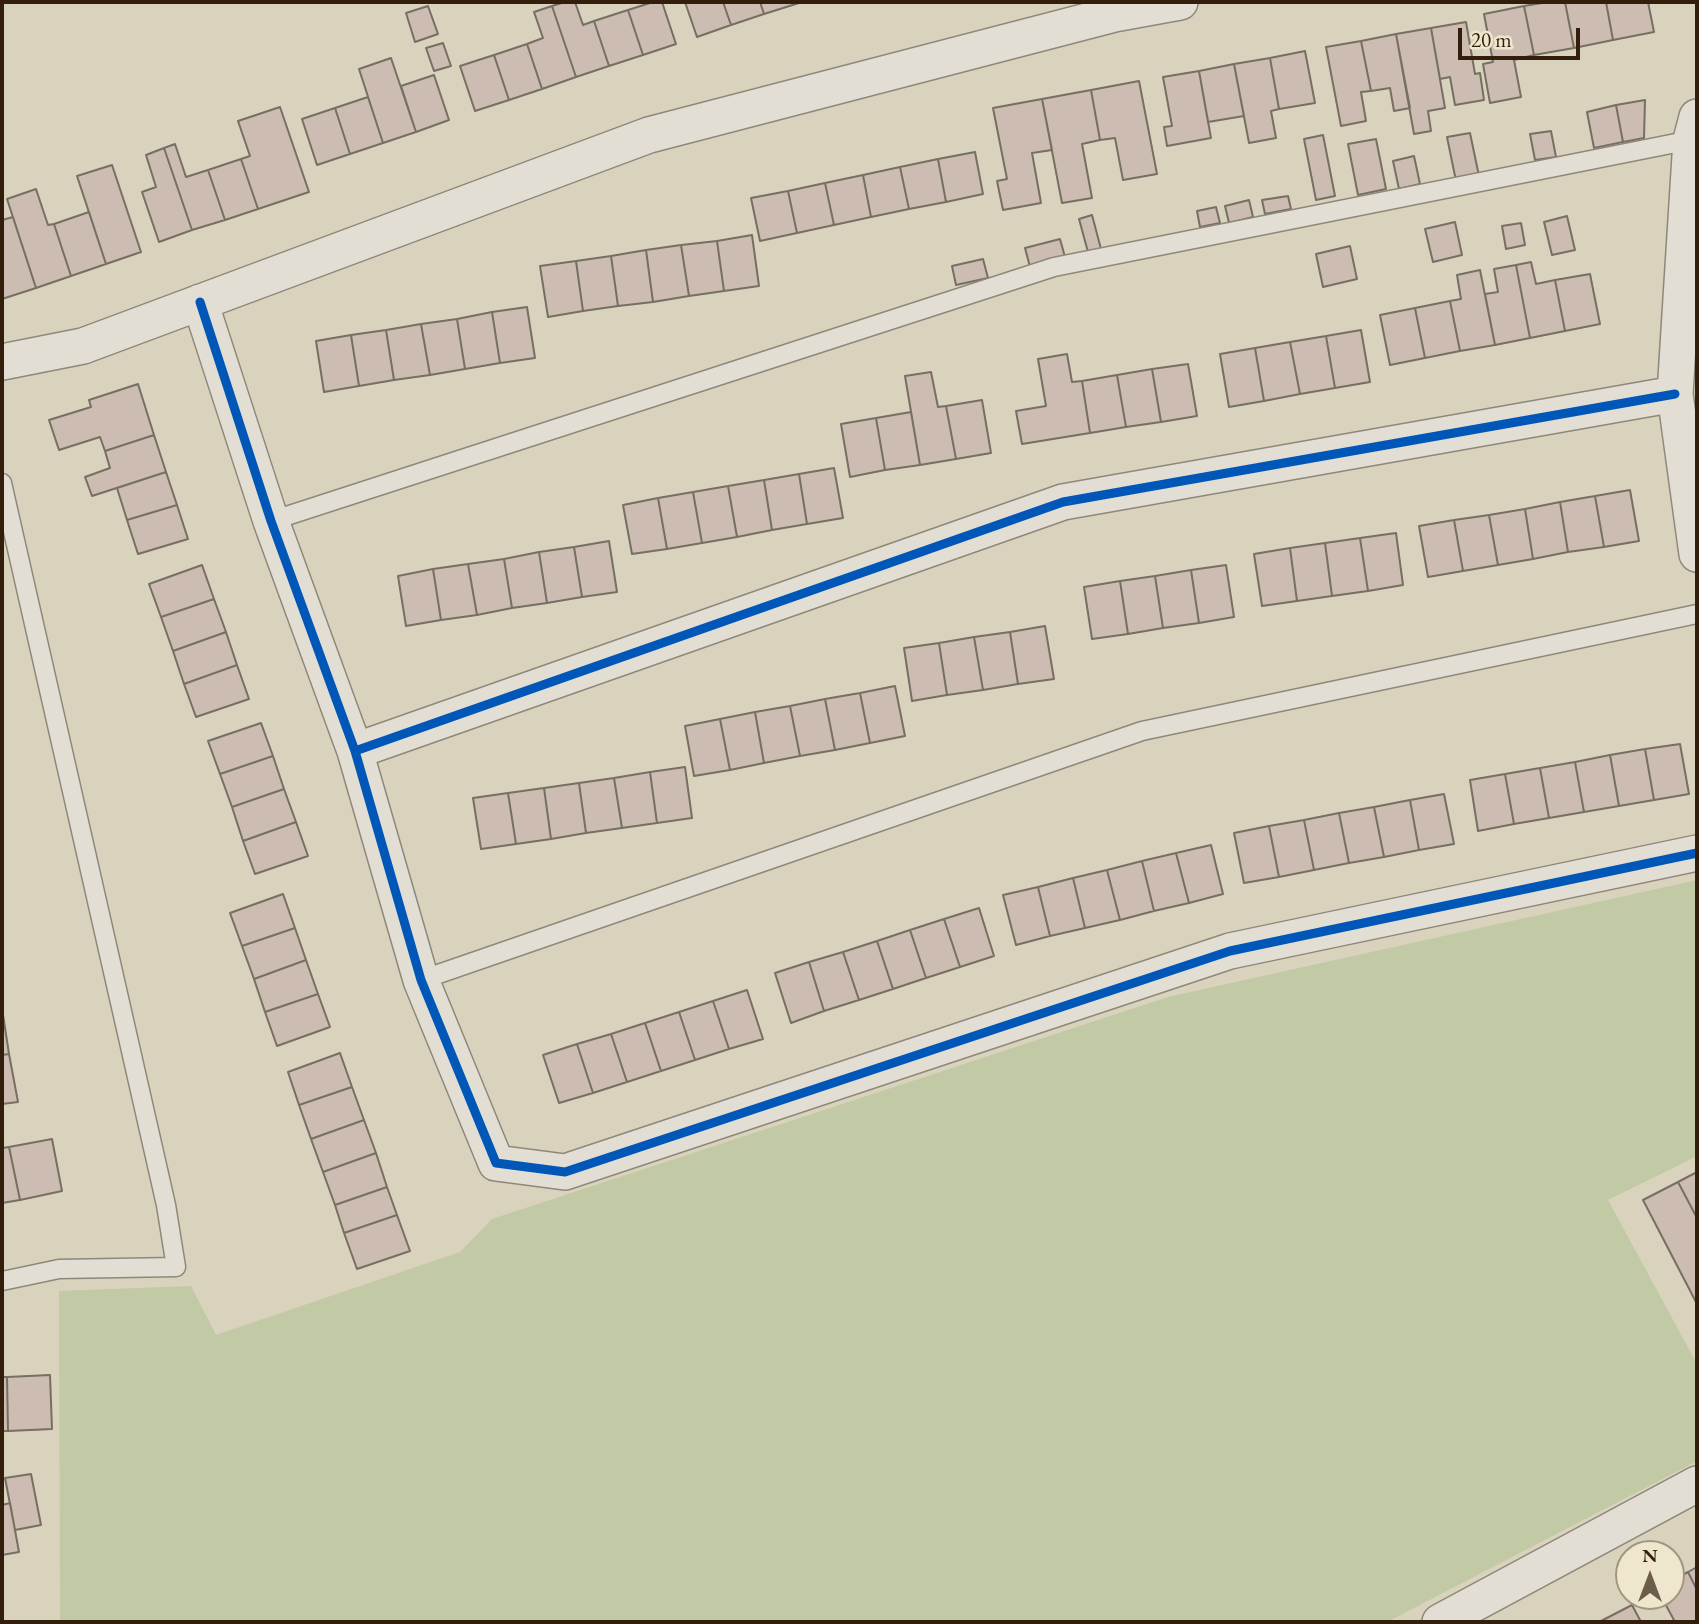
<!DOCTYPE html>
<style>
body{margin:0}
#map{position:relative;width:1699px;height:1624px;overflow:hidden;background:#d9d3be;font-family:"EB Garamond",serif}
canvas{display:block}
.frame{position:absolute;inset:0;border:4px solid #321e0b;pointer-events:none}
.north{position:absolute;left:1615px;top:1540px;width:70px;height:70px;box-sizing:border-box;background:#eee6cd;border:2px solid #a3967f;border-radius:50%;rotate:0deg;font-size:19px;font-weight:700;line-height:28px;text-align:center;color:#321e0b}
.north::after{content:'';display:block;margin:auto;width:24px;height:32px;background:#6c5d4a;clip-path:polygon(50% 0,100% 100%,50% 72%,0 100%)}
.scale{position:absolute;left:1458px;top:28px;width:122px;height:32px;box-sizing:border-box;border:4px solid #321e0b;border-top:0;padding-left:9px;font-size:21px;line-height:24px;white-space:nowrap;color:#321e0b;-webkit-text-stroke:5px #eee6cd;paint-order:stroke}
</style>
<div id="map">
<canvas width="1699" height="1624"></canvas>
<div class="frame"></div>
<div class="north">N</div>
<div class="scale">20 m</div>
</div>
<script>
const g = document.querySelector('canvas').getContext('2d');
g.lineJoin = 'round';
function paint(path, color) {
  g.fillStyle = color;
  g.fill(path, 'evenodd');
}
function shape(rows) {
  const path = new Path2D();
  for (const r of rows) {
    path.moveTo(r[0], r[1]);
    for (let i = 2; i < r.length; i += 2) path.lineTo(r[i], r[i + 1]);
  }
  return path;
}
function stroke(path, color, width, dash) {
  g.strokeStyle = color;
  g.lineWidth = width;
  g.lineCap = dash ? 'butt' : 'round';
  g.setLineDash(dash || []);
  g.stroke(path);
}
const green = shape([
 [1697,880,1697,1156,1608,1200,1697,1364,1697,1461,1387,1622,60,1622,59,1291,191,1286,216,1335,460,1252,492,1219,1168,997]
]);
const building = shape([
 [565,2,575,2,583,25,594,21,609,66,576,77,552,6,565,2],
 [653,2,662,2,676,44,643,55,628,10,653,2],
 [685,2,723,2,731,25,697,37,685,2],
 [723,2,760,2,764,14,731,25,723,2],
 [760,2,798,2,799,3,764,14,760,2],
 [1548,2,1565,2,1574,48,1534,55,1524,6,1548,2],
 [1565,2,1606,2,1613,40,1574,48,1565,2],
 [1606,2,1648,2,1654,32,1613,40,1606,2],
 [428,6,438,34,415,42,406,13,428,6],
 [552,6,576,77,542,89,527,44,543,38,534,12,552,6],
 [1524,6,1534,55,1514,60,1521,97,1490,103,1483,64,1493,62,1484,14,1524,6],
 [628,10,643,55,609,66,594,21,628,10],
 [1466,22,1475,74,1480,73,1484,100,1455,105,1450,77,1440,79,1431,28,1466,22],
 [1431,28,1445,108,1428,111,1431,131,1414,134,1396,34,1431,28],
 [1396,34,1410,108,1394,111,1390,88,1371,91,1361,41,1396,34],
 [1361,41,1371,91,1361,92,1366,121,1341,126,1326,47,1361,41],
 [443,43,451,66,434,71,426,48,443,43],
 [527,44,542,89,509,100,494,55,527,44],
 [1305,51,1315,103,1279,109,1270,58,1305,51],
 [494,55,509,100,475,111,460,66,494,55],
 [391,58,416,132,383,143,359,69,391,58],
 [1270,58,1279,109,1271,111,1276,138,1249,143,1234,64,1270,58],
 [1234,64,1244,116,1208,122,1199,71,1234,64],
 [1199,71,1211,138,1167,146,1164,127,1172,126,1163,77,1199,71],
 [434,75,449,120,416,132,401,86,434,75],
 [1139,81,1157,174,1123,180,1115,138,1100,140,1091,90,1139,81],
 [1091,90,1100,140,1082,144,1092,198,1062,203,1042,99,1091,90],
 [368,97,383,143,350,154,335,108,368,97],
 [1042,99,1052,150,1032,153,1041,203,1003,210,997,181,1007,179,993,108,1042,99],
 [1645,100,1644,138,1623,142,1616,105,1645,100],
 [1616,105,1623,142,1594,148,1587,112,1616,105],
 [280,107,309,192,258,209,241,159,250,156,238,121,280,107],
 [335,108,350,154,317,165,302,119,335,108],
 [1551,131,1556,157,1535,160,1530,134,1551,131],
 [1470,133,1479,176,1456,181,1447,137,1470,133],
 [1323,135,1335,196,1316,200,1304,139,1323,135],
 [1376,139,1386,189,1358,195,1348,144,1376,139],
 [175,144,186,177,208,170,225,220,192,230,164,148,175,144],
 [164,148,192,230,159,242,142,192,156,187,146,155,164,148],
 [975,152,983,194,946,202,938,159,975,152],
 [1414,156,1420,184,1399,189,1393,161,1414,156],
 [241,159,258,209,225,220,208,170,241,159],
 [938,159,946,202,909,209,900,167,938,159],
 [112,165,141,252,106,264,77,176,112,165],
 [900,167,909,209,871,217,863,175,900,167],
 [863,175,871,217,834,225,825,183,863,175],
 [825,183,834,225,797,233,788,191,825,183],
 [36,189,48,225,54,224,71,276,36,288,7,199,36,189],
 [788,191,797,233,760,241,751,198,788,191],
 [1288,196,1291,209,1265,214,1262,200,1288,196],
 [1249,200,1253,217,1229,223,1225,206,1249,200],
 [1216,207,1220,223,1200,227,1197,211,1216,207],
 [89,212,106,264,71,276,54,224,89,212],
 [1092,215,1101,249,1088,252,1079,219,1092,215],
 [1567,216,1575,250,1552,255,1544,222,1567,216],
 [13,217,36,288,2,299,2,220,13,217],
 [1455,222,1462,255,1433,262,1425,229,1455,222],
 [1521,223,1525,245,1506,249,1502,226,1521,223],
 [752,235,759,286,724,291,717,241,752,235],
 [1060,239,1065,257,1030,267,1025,248,1060,239],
 [717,241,724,291,689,296,681,245,717,241],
 [681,245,689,296,653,302,646,250,681,245],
 [1350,246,1357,279,1323,287,1316,254,1350,246],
 [646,250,653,302,618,306,611,256,646,250],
 [611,256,618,306,583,311,576,261,611,256],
 [983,259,988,278,956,285,952,266,983,259],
 [576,261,583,311,548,317,540,266,576,261],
 [1531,262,1536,284,1555,280,1565,331,1530,338,1516,265,1531,262],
 [1516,265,1530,338,1495,345,1485,294,1498,292,1494,269,1516,265],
 [1480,270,1495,345,1460,351,1450,301,1461,299,1457,275,1480,270],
 [1590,274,1600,324,1565,331,1555,280,1590,274],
 [1450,301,1460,351,1425,358,1415,308,1450,301],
 [527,307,535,358,500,363,492,312,527,307],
 [1415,308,1425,358,1390,365,1380,315,1415,308],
 [492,312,500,363,465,369,457,319,492,312],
 [457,319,465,369,430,375,421,324,457,319],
 [421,324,430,375,394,380,386,330,421,324],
 [386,330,394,380,359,386,351,335,386,330],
 [1361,330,1370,382,1335,388,1326,336,1361,330],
 [351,335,359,386,324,392,316,341,351,335],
 [1326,336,1335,388,1300,394,1290,342,1326,336],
 [1290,342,1300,394,1264,401,1255,348,1290,342],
 [1255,348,1264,401,1229,407,1220,354,1255,348],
 [1067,354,1072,382,1082,381,1090,433,1022,444,1016,411,1046,406,1038,359,1067,354],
 [1188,364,1197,416,1161,422,1152,369,1188,364],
 [1152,369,1161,422,1126,427,1117,375,1152,369],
 [931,372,938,407,946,406,956,459,920,465,905,376,931,372],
 [1117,375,1126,427,1090,433,1082,381,1117,375],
 [138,384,154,435,105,451,100,437,59,450,49,420,91,407,89,400,138,384],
 [982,400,991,453,956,459,946,406,982,400],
 [911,412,920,465,885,470,876,418,911,412],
 [876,418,885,470,850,477,841,424,876,418],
 [154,435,166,472,92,496,85,477,110,468,105,451,154,435],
 [834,468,843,518,807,524,799,474,834,468],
 [166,472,177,505,127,520,117,488,166,472],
 [799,474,807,524,772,530,764,480,799,474],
 [764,480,772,530,737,537,728,486,764,480],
 [728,486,737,537,702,543,693,492,728,486],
 [1630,490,1639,541,1604,547,1595,496,1630,490],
 [693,492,702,543,667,549,658,498,693,492],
 [1595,496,1604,547,1568,552,1560,502,1595,496],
 [658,498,667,549,632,554,623,505,658,498],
 [1560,502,1568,552,1533,559,1525,509,1560,502],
 [177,505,188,539,138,554,127,520,177,505],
 [1525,509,1533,559,1498,565,1489,515,1525,509],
 [1489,515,1498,565,1463,571,1454,520,1489,515],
 [1454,520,1463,571,1428,577,1419,526,1454,520],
 [1396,533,1403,585,1368,591,1360,538,1396,533],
 [1360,538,1368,591,1332,596,1325,543,1360,538],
 [609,541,617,592,582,597,574,547,609,541],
 [1325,543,1332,596,1297,601,1290,548,1325,543],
 [574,547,582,597,547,603,539,552,574,547],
 [1290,548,1297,601,1262,606,1254,554,1290,548],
 [539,552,547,603,512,608,504,559,539,552],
 [504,559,512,608,477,615,468,564,504,559],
 [468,564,477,615,441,620,433,569,468,564],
 [202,565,214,599,161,617,149,584,202,565],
 [1226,565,1234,617,1199,623,1191,570,1226,565],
 [433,569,441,620,406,626,398,576,433,569],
 [1191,570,1199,623,1163,628,1155,576,1191,570],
 [1155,576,1163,628,1128,634,1120,581,1155,576],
 [1120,581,1128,634,1092,639,1084,587,1120,581],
 [214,599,226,632,173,651,161,617,214,599],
 [1045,626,1054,679,1018,684,1010,632,1045,626],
 [226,632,237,665,184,684,173,651,226,632],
 [1010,632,1018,684,983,690,974,637,1010,632],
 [974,637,983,690,947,695,939,643,974,637],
 [939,643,947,695,912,701,904,648,939,643],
 [237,665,249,699,196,717,184,684,237,665],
 [895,686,905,736,870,743,860,693,895,686],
 [860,693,870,743,835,750,825,699,860,693],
 [825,699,835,750,800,756,790,706,825,699],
 [790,706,800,756,764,763,755,712,790,706],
 [755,712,764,763,730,770,720,719,755,712],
 [720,719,730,770,694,776,685,726,720,719],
 [261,723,273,756,220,774,208,741,261,723],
 [1680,744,1689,794,1654,800,1645,749,1680,744],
 [1645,749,1654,800,1619,806,1610,755,1645,749],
 [1610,755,1619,806,1584,812,1575,762,1610,755],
 [273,756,284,789,232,807,220,774,273,756],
 [1575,762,1584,812,1549,818,1540,768,1575,762],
 [685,767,692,818,657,823,650,772,685,767],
 [1540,768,1549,818,1514,824,1505,774,1540,768],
 [650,772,657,823,622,828,614,778,650,772],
 [1505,774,1514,824,1478,831,1470,780,1505,774],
 [614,778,622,828,586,833,579,783,614,778],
 [579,783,586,833,551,839,544,788,579,783],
 [544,788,551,839,516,844,508,793,544,788],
 [284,789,296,822,243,841,232,807,284,789],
 [508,793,516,844,481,849,473,798,508,793],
 [1444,794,1454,844,1419,850,1410,800,1444,794],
 [1410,800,1419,850,1384,857,1374,807,1410,800],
 [1374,807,1384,857,1349,863,1339,813,1374,807],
 [1339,813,1349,863,1314,870,1304,820,1339,813],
 [1304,820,1314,870,1279,877,1269,826,1304,820],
 [296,822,308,856,255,874,243,841,296,822],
 [1269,826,1279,877,1244,883,1234,833,1269,826],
 [1211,845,1223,894,1189,903,1176,853,1211,845],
 [1176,853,1189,903,1154,911,1142,861,1176,853],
 [1142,861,1154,911,1120,920,1107,870,1142,861],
 [1107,870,1120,920,1085,928,1073,878,1107,870],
 [1073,878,1085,928,1050,936,1038,887,1073,878],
 [1038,887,1050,936,1016,945,1003,895,1038,887],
 [283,894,295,928,242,946,230,913,283,894],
 [979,908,994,956,960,967,944,919,979,908],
 [944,919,960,967,926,978,910,930,944,919],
 [295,928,306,960,254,979,242,946,295,928],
 [910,930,926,978,893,989,877,941,910,930],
 [877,941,893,989,859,1000,843,952,877,941],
 [843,952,859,1000,824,1011,809,962,843,952],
 [306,960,318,994,265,1012,254,979,306,960],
 [809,962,824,1011,791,1023,775,973,809,962],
 [747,990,763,1039,729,1049,713,1001,747,990],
 [318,994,330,1027,277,1046,265,1012,318,994],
 [713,1001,729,1049,695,1060,679,1012,713,1001],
 [2,1008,9,1054,2,1055,2,1008],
 [679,1012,695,1060,661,1071,645,1023,679,1012],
 [645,1023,661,1071,627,1082,611,1034,645,1023],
 [611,1034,627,1082,593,1093,577,1044,611,1034],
 [577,1044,593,1093,559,1103,543,1055,577,1044],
 [340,1053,352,1087,299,1105,288,1072,340,1053],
 [9,1054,18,1102,2,1104,2,1055,9,1054],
 [352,1087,364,1120,311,1139,299,1105,352,1087],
 [364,1120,376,1153,323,1172,311,1139,364,1120],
 [52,1139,62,1191,20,1200,9,1147,52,1139],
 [9,1147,20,1200,2,1203,2,1148,9,1147],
 [376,1153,387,1187,335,1205,323,1172,376,1153],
 [1697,1172,1697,1218,1678,1182,1697,1172],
 [1678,1182,1697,1218,1697,1304,1643,1200,1678,1182],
 [387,1187,397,1215,344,1233,335,1205,387,1187],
 [397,1215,410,1251,357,1269,344,1233,397,1215],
 [50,1375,52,1429,8,1431,7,1377,50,1375],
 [2,1377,7,1377,8,1431,2,1431,2,1377],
 [31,1474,41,1525,15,1530,5,1478,31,1474],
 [10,1503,19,1552,2,1555,2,1505,10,1503],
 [1697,1567,1697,1590,1688,1572,1697,1567],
 [1688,1572,1697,1590,1697,1622,1675,1622,1661,1596,1671,1596,1671,1581,1688,1572],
 [1632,1605,1641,1622,1602,1622,1601,1621,1632,1605]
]);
const service = shape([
 [2,483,166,1205,176,1267,59,1269,2,1281],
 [271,521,1054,267,1691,140],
 [421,980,1142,731,1697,614]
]);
const minor = shape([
 [1697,117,1691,140,1675,394,1697,554],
 [200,302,271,521,355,751,421,980,496,1163,565,1172,1230,951,1697,853],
 [2,362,83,346,649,135,1114,14,1180,2],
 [355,751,1063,502,1675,394],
 [1440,1622,1697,1484]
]);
const cycleway = shape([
 [200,302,271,521,355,751,421,980,496,1163,565,1172,1230,951,1697,853],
 [355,751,1063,502,1675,394]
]);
paint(green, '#c2c9a5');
paint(building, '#cdbcb1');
stroke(building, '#766f63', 2);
stroke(service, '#8e887a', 21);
stroke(minor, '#8e887a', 38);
stroke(service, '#e2ded4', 18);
stroke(minor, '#e2ded4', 35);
stroke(cycleway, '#0057b8', 9);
</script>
